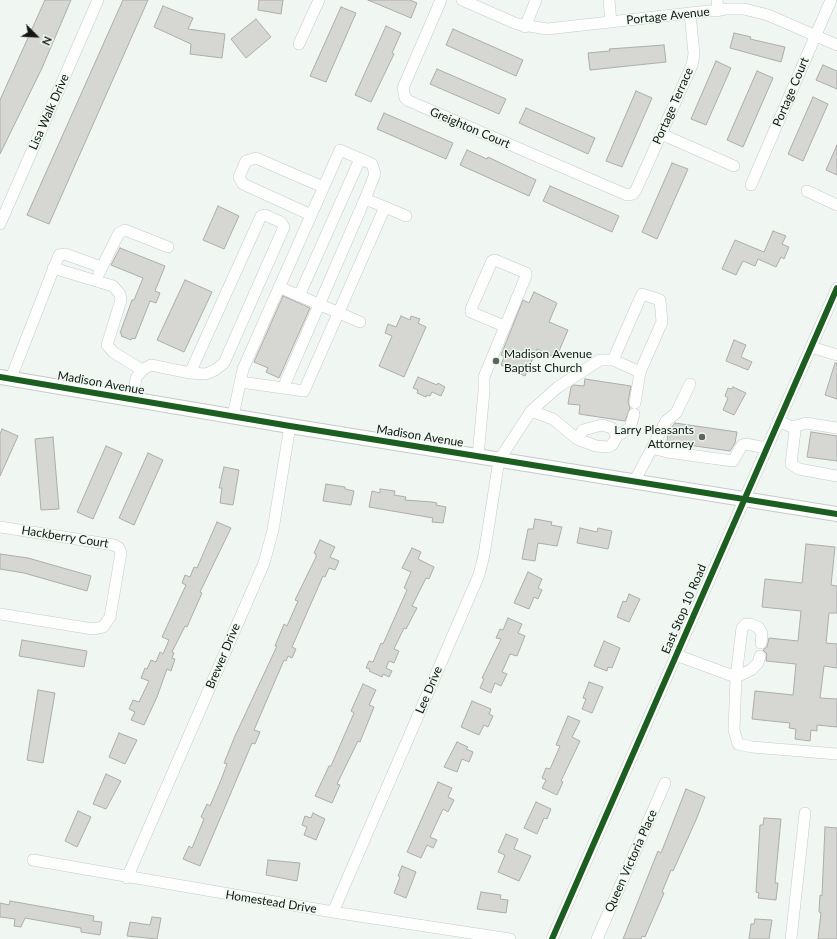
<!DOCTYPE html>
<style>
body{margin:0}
#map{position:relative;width:837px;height:939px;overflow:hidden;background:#f0f6f1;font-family:Lato,sans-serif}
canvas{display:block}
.north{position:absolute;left:16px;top:16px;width:40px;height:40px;-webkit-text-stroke:3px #edf9f0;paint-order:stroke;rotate:114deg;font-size:11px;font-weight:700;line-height:16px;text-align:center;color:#111613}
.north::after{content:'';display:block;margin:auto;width:14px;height:18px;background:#111613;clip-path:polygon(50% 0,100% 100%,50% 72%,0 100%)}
</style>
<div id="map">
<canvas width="837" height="939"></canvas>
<div class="north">N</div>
</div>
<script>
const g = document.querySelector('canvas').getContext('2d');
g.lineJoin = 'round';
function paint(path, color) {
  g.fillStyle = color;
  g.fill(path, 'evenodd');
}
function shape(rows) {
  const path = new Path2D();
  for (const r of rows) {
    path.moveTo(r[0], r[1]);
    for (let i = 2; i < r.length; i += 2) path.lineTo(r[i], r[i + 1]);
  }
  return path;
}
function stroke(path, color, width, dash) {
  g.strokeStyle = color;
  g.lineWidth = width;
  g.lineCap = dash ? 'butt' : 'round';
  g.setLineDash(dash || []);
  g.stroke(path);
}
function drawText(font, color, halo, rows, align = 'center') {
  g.font = font + ' Lato,sans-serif';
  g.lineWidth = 3;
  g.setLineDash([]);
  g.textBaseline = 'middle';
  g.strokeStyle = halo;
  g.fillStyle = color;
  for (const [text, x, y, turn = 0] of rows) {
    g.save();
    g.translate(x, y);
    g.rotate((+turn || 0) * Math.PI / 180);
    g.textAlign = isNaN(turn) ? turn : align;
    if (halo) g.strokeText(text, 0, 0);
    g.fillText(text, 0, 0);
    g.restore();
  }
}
const building = shape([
 [45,0,71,0,42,68,0,154,0,100,45,0],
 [123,0,148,0,49,224,27,215,123,0],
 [259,0,283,0,281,14,258,10,259,0],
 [368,0,410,0,417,3,411,18,368,0],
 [163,6,193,18,188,29,225,34,222,58,190,54,191,44,154,27,163,6],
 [341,7,356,13,326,82,310,76,341,7],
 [256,19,271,37,246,58,231,39,256,19],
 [386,26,401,33,392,53,394,54,371,102,355,95,386,26],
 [453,29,523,60,516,76,446,45,453,29],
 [734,33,751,37,750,39,785,47,781,62,730,48,734,33],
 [664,45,666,62,590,70,588,53,610,51,609,49,664,45],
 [716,61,731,68,706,125,691,119,716,61],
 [823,65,837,71,837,89,816,80,823,65],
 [437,69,506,99,499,114,430,84,437,69],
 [757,71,773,78,743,147,727,140,757,71],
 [636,91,652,98,622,167,606,161,636,91],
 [813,97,828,104,803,161,788,154,813,97],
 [526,108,595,138,588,154,519,123,526,108],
 [384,113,453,143,446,159,377,129,384,113],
 [837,145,837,175,826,170,837,145],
 [467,150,487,159,488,157,536,180,529,196,460,165,467,150],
 [672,163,688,169,657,239,642,232,672,163],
 [550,186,619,216,612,232,543,201,550,186],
 [218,206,239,216,224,249,203,240,218,206],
 [773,231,786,236,782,244,789,247,784,259,781,257,776,267,758,259,755,266,743,261,736,275,722,269,735,240,764,252,773,231],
 [120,248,165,266,155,291,160,293,156,303,150,301,135,339,132,338,131,340,121,336,122,334,120,333,132,300,134,300,143,278,111,265,120,248],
 [185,280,212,292,184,352,157,340,185,280],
 [534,292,557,303,549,322,568,330,556,358,537,349,525,376,501,365,504,357,501,355,523,300,529,303,534,292],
 [283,296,310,308,279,378,266,372,268,368,254,362,283,296],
 [401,316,410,320,411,316,420,319,418,323,426,327,404,377,379,366,392,336,385,333,388,324,396,327,401,316],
 [734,340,746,345,741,357,752,362,748,370,726,361,734,340],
 [835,363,837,363,837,399,825,395,835,363],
 [418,377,437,385,438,383,445,387,441,396,432,392,430,396,427,395,426,397,417,393,418,390,413,388,418,377],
 [585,379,631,386,628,402,630,408,625,421,579,414,580,405,568,404,571,387,574,385,584,386,585,379],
 [733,387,746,393,734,415,723,410,728,398,725,396,728,388,732,389,733,387],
 [675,423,737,432,735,443,730,451,667,442,668,432,675,423],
 [2,429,18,436,0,476,0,434,2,429],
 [811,432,837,436,837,461,807,457,811,432],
 [53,437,59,509,41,510,35,439,53,437],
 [106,446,122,453,93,519,77,512,106,446],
 [148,453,163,460,134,525,119,518,148,453],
 [224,467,239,470,233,505,220,503,222,488,219,488,224,467],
 [326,484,345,487,345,489,354,491,351,505,323,501,326,484],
 [380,489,395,491,394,495,406,497,405,500,432,502,437,503,436,505,446,507,443,523,432,522,433,518,369,507,372,491,380,493,380,489],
 [535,519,552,522,551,525,562,527,557,546,538,543,535,561,522,559,528,529,533,529,535,519],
 [217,522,231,528,200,592,202,593,187,627,185,626,172,652,174,653,172,658,175,659,171,671,167,669,157,697,144,725,131,720,135,712,129,709,133,700,139,702,149,681,141,678,145,668,147,669,151,660,156,662,160,652,163,654,169,640,162,637,186,585,182,583,185,575,190,577,194,567,197,568,217,522],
 [580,528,597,532,598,528,612,531,608,549,577,543,580,528],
 [320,540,335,547,330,557,339,561,335,570,329,568,325,577,323,576,292,647,296,649,292,658,288,656,286,661,284,660,254,730,260,732,255,744,252,743,200,866,183,859,189,846,192,848,204,819,201,817,207,804,210,806,221,780,227,764,224,763,235,736,277,646,275,646,284,624,287,626,298,601,295,600,316,557,316,554,314,553,320,540],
 [806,544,835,547,831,585,837,586,837,613,829,613,826,643,837,644,837,668,824,666,820,698,837,699,837,727,817,725,817,731,811,730,810,741,795,739,796,729,789,728,790,723,752,719,755,691,793,695,796,664,766,661,767,654,763,650,767,647,769,638,798,641,801,611,762,607,765,579,802,583,806,544],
 [412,548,421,552,418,559,434,567,429,579,426,578,412,606,417,608,406,629,404,628,394,649,399,651,394,663,389,661,386,668,392,671,389,677,383,674,382,677,369,671,370,669,366,668,369,661,373,662,381,643,383,644,407,590,404,588,411,572,402,568,412,548],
 [0,554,28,558,91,576,87,591,24,573,0,569,0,554],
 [528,572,542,579,538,588,542,590,538,599,534,597,529,609,514,603,528,572],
 [629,594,640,599,629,622,617,617,623,601,626,602,629,594],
 [508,618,522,624,518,633,525,636,517,656,510,654,502,672,507,674,501,686,495,683,491,693,480,688,484,679,482,678,501,639,496,638,500,629,503,630,508,618],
 [22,640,87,651,84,667,19,656,22,640],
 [604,641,620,648,612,668,608,667,607,671,594,666,604,641],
 [589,682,603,687,592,713,582,709,586,699,583,698,589,682],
 [363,684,376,690,369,705,374,707,360,742,358,741,337,784,340,785,332,803,315,796,329,766,331,766,354,713,351,711,363,684],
 [38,690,55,693,43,763,27,760,38,690],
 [472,701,491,709,489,714,493,716,488,727,484,725,479,735,461,727,472,701],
 [568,716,580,721,572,737,580,741,561,781,563,782,557,795,542,788,546,780,542,778,546,768,550,769,560,746,556,745,568,716],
 [119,733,137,740,125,764,109,757,119,733],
 [457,742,468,747,466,749,473,752,469,762,462,759,457,772,444,767,457,742],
 [106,774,121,781,106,809,93,804,106,774],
 [438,782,452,788,448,797,454,800,448,812,443,809,430,837,437,840,433,848,427,845,421,858,407,852,438,782],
 [686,789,705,797,696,820,673,871,671,870,662,892,664,893,645,937,642,936,641,939,623,939,658,851,661,853,686,789],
 [536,802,551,809,547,819,544,818,537,834,524,828,536,802],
 [78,811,91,817,77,847,65,841,78,811],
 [313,813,325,819,316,840,304,835,307,827,302,825,305,816,311,818,313,813],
 [764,818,781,819,775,883,778,883,776,900,758,898,759,893,756,892,760,825,763,825,764,818],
 [825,827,837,828,837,939,818,939,821,913,819,912,820,895,822,896,825,827],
 [506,834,518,839,514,849,531,856,519,881,498,872,505,855,498,852,506,834],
 [268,860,300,863,297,881,266,875,268,860],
 [402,866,416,872,406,898,394,893,400,877,398,876,402,866],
 [481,892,501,895,500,899,508,900,506,913,477,909,481,892],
 [10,901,94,916,93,921,102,922,100,935,81,932,81,928,25,918,21,927,14,926,15,919,0,917,0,903,9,905,10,901],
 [152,917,161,918,157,939,127,936,130,922,150,925,152,917],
 [755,919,772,920,769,939,749,939,751,924,754,924,755,919]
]);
const minor = shape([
 [441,0,403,88,405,98,409,101,627,195,633,194,636,190,692,65,694,54,690,13],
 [462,0,517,24,547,29,727,9,744,9,768,15,837,45],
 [609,0,611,22],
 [717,0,718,11],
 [525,27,536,0],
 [299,44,319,0],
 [661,134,734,166],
 [751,185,831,0],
 [807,191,837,205],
 [385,207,406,216],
 [311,215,243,184,239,177,246,161,256,158,323,187],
 [0,224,98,0],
 [53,268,113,286,120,294,121,300,107,345,113,352,142,370],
 [99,273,119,233,125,230,168,247],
 [279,287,360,322],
 [299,296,360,159],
 [811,347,837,355],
 [11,378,59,255,65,254,101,267],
 [283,388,365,199],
 [133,399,136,378,142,370,151,365,190,373,261,216,265,215,281,222,284,227,224,363,215,370,206,374,190,373],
 [635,403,640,372],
 [531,411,553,419,577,439,596,446,608,447,612,445,617,436,612,428,602,425,583,430,577,439],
 [233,416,243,369,340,150,372,164,375,174,365,199,385,207,304,391,241,382],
 [778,421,792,427,795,431,791,464,799,469,837,476],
 [792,427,806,423,837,428],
 [617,436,630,428,634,414],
 [652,448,666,421,676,413,690,384],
 [478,456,484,391,484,377,526,276,526,273,495,260,492,261,471,309,471,312,504,326],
 [634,482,652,448,667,452,733,461,742,445,746,444,766,448],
 [0,527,114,545,119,548,121,553,110,617,103,627,93,629,0,614],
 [676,655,736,677,734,730,738,744,752,747,837,754],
 [760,656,758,663,751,670,736,677,742,628,746,624,751,624,759,628,762,634,761,643],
 [33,860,333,912,510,939],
 [127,878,264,563,273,530,290,426],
 [333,912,479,575,484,555,499,460,531,411,558,387,600,360,613,360,642,294,660,300,662,322,640,372,613,360],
 [552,939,837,288],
 [597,939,665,783],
 [791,939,805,813]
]);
const major = shape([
 [0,377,290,426,837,514]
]);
const cycleway = shape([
 [0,377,290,426,837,514],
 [552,939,837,288]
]);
const markers = [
 [496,361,4,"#5f6461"],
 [702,437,4,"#5f6461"]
];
const streetNames = [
 ["Portage Avenue",668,16,-6],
 ["Portage Court",791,92,-67],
 ["Portage Terrace",673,106,-66],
 ["Lisa Walk Drive",49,112,-66],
 ["Greighton Court",470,128,23],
 ["Madison Avenue",101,383,10],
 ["Madison Avenue",420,436,9],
 ["Hackberry Court",65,537,9],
 ["East Stop 10 Road",684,609,-67],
 ["Brewer Drive",223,656,-67],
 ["Lee Drive",429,690,-67],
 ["Queen Victoria Place",631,861,-66],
 ["Homestead Drive",271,902,9]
];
const poiNames = [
 ["Madison Avenue",504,354],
 ["Baptist Church",504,368],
 ["Larry Pleasants",694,430,"right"],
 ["Attorney",694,444,"right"]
];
paint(building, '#d6d6d3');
stroke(building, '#adadab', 1);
stroke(minor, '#c6cbc7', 12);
stroke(major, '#c6cbc7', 16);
stroke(minor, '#fdfefd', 11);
stroke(major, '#fdfefd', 14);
stroke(cycleway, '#1b5e20', 6);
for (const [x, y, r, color] of markers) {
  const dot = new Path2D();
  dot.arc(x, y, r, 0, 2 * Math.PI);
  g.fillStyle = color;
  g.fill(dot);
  stroke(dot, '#edf9f0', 1.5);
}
drawText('12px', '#111613', '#edf9f0', streetNames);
drawText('12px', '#111613', '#edf9f0', poiNames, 'left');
</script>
